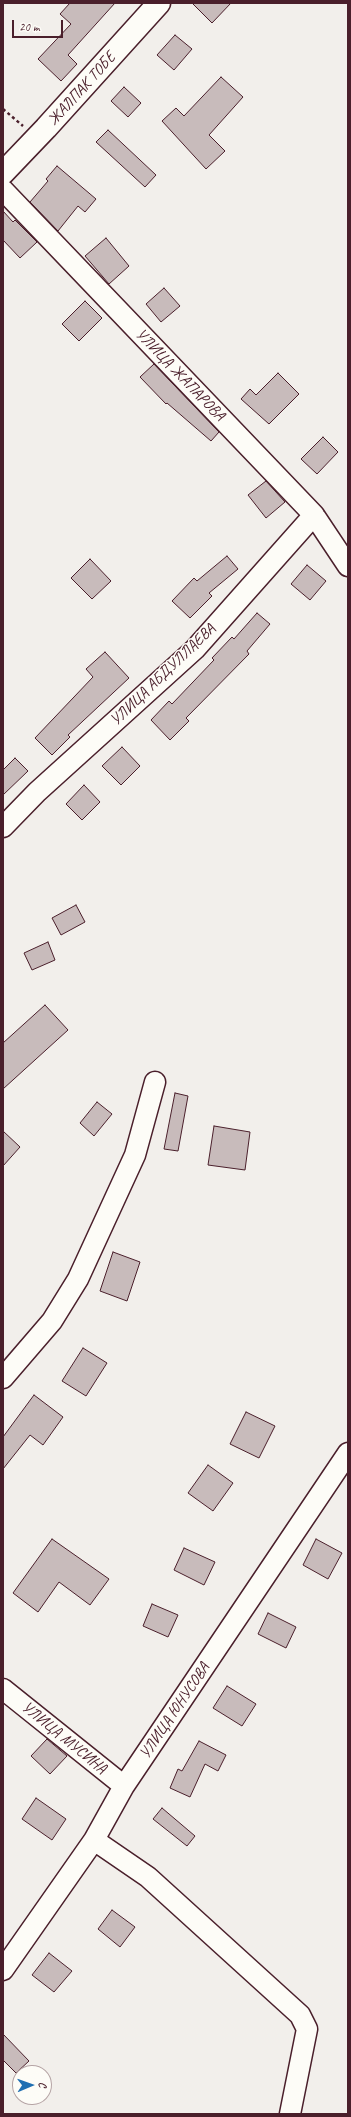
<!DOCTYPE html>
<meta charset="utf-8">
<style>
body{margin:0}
#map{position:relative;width:351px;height:2117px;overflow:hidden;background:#f2efeb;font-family:Caveat,sans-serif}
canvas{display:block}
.frame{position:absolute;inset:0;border:4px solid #4a1f2b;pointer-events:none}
.north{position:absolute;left:12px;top:2065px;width:40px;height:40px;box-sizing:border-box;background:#fdfcf7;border:1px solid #b5a4a5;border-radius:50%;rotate:88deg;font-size:11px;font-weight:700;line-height:16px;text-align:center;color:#4a1f2b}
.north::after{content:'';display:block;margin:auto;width:14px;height:18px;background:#1f6fb2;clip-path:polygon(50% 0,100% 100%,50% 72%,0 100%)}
.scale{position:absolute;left:12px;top:20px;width:51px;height:18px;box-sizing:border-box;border:2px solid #4a1f2b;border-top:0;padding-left:5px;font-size:12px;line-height:14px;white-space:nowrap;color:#4a1f2b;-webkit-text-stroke:3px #fdfcf7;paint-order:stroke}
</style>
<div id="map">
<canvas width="351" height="2117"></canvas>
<div class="frame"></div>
<div class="north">С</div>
<div class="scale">20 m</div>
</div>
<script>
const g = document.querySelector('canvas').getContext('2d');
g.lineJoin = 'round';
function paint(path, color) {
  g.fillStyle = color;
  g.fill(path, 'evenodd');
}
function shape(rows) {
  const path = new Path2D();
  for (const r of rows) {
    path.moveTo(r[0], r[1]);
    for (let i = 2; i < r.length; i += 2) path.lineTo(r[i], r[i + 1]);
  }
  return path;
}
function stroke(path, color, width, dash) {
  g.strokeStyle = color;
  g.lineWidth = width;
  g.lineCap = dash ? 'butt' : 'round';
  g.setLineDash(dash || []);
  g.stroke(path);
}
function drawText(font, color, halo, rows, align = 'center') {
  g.font = font + ' Caveat,sans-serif';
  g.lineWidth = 3;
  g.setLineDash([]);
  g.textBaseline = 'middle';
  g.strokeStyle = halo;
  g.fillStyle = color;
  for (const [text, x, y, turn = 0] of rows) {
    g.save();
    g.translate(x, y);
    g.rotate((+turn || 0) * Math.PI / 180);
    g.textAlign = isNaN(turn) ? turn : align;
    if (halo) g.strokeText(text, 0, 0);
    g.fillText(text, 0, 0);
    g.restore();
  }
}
const building = shape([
 [70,3,115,3,68,55,77,64,61,81,38,59,71,24,60,14,70,3],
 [192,3,231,3,212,23,192,3],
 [175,35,192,49,174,70,157,55,175,35],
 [221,77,243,97,209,135,225,151,206,169,162,121,176,108,184,116,221,77],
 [124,87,141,103,128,117,111,101,124,87],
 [108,130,156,175,145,187,96,142,108,130],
 [57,166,96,199,85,212,78,206,58,231,30,202,48,181,46,179,57,166],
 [3,211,13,222,15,220,37,242,20,258,3,240,3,211],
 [106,238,129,266,109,284,85,256,106,238],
 [164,288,180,306,161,322,146,304,164,288],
 [85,301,102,318,79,341,62,324,85,301],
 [154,364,219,432,211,441,167,403,166,404,140,377,154,364],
 [278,373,299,394,269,424,241,399,250,389,256,395,278,373],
 [323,437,338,452,317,474,301,459,323,437],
 [266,481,285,502,266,518,248,495,266,481],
 [227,556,238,569,209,593,212,596,190,618,172,601,194,578,197,581,227,556],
 [90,559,111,581,92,599,71,578,90,559],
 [307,565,326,581,310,600,291,584,307,565],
 [257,613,270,624,247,651,249,654,186,718,189,721,170,740,151,720,169,701,172,704,214,660,212,658,232,637,234,639,257,613],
 [105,652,129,678,68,735,70,737,52,755,35,738,93,677,86,669,105,652],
 [122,747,140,766,121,785,102,766,122,747],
 [15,758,28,771,3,795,3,770,15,758],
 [84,785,100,802,82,820,66,804,84,785],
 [76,905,85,922,61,935,52,918,76,905],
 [48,942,55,960,32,970,24,953,48,942],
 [45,1005,68,1030,3,1089,3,1043,45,1005],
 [175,1093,188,1096,178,1151,164,1149,175,1093],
 [97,1102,112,1114,94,1136,80,1123,97,1102],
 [214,1126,250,1132,245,1170,208,1165,214,1126],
 [3,1131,20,1147,3,1166,3,1131],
 [113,1252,140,1262,127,1301,100,1291,113,1252],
 [83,1348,107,1363,86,1396,62,1381,83,1348],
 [34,1395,63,1417,43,1445,30,1435,3,1469,3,1437,34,1395],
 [246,1412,275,1426,259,1458,230,1444,246,1412],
 [208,1465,233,1483,213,1511,188,1493,208,1465],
 [52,1539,109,1579,90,1605,59,1582,38,1612,13,1593,52,1539],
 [316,1539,342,1553,328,1579,303,1565,316,1539],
 [184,1548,215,1562,204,1585,174,1570,184,1548],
 [152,1604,178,1615,168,1637,143,1626,152,1604],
 [268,1613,296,1627,286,1648,258,1634,268,1613],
 [227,1686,256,1704,242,1726,213,1708,227,1686],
 [47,1739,67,1756,50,1774,31,1756,47,1739],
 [199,1741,226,1755,218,1771,205,1764,190,1797,170,1788,178,1769,182,1771,199,1741],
 [36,1798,66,1819,52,1840,22,1819,36,1798],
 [162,1808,195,1836,187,1846,153,1819,162,1808],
 [112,1910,135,1927,120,1947,98,1929,112,1910],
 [49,1953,72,1971,54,1992,32,1975,49,1953],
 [3,2034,29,2061,16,2073,3,2060,3,2034]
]);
const path = shape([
 [3,109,23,126]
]);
const minor = shape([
 [3,190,314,515,348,566],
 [3,827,37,792,195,649,314,515],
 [3,1378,52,1321,78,1279,135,1155,155,1082],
 [3,1689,124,1786],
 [94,1840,148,1877,300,2015,307,2029,290,2114],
 [3,1970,94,1840,124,1786,348,1453]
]);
const major = shape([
 [3,173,46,128,159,3]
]);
const streetNames = [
 ["ЖАЛПАК ТОБЕ",82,89,-48],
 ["УЛИЦА ЖАПАРОВА",180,375,46],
 ["УЛИЦА АБДУЛЛАЕВА",163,675,-44],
 ["УЛИЦА ЮНУСОВА",175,1711,-56],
 ["УЛИЦА МУСИНА",64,1738,39]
];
paint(building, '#c8bbbb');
stroke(building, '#4a1f2b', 1);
stroke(minor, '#4a1f2b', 23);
stroke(major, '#4a1f2b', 25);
stroke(path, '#4a1f2b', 2.5, [3, 3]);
stroke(minor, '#fdfcf7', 20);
stroke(major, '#fdfcf7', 22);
drawText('16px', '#4a1f2b', '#fdfcf7', streetNames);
</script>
